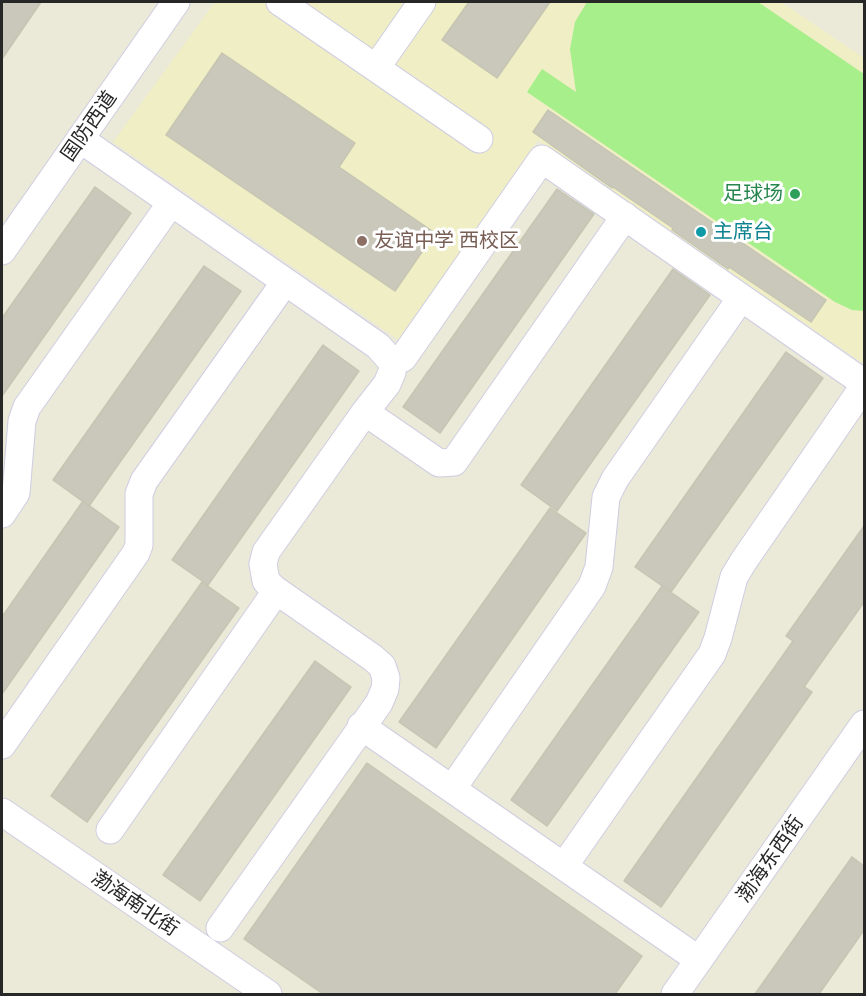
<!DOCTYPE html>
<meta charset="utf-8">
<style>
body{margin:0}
#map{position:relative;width:866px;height:996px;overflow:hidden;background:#ebe9d7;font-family:Lato,sans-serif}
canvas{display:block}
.frame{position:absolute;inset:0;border:3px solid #272727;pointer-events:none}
</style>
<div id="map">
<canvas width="866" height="996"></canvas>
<div class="frame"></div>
</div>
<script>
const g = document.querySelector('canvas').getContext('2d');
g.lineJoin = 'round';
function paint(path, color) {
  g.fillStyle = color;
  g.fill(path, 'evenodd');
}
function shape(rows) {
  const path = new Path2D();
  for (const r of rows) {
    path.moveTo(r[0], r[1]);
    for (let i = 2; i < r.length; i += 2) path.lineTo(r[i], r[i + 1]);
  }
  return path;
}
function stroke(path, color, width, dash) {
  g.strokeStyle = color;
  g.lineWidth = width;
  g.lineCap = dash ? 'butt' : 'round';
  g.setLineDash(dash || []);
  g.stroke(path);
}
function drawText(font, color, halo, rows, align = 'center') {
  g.font = font + ' Lato,"Noto Sans SC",sans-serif';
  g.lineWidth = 6;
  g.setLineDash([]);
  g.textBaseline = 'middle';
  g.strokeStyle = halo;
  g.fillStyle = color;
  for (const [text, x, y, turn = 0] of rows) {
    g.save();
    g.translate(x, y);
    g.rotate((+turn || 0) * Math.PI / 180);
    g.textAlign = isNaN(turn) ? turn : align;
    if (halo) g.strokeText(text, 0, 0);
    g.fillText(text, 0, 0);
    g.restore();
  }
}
const education = shape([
 [215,2,781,2,864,58,864,364,538,140,399,340,113,142]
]);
const pitch = shape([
 [587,2,758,2,864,74,864,311,852,310,835,302,527,92,542,69,576,92,570,49,575,22]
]);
const building = shape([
 [2,2,41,2,2,59,2,2],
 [469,2,550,2,497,78,442,40,469,2],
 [222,53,355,143,339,167,435,233,395,291,166,135,222,53],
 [548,110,826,300,811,322,729,267,728,269,672,230,673,228,613,187,612,188,533,132,548,110],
 [95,187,131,213,2,396,2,318,95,187],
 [557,189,594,214,440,433,403,407,557,189],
 [204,266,241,291,89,506,53,480,204,266],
 [673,269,710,295,557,511,521,485,673,269],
 [323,345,359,371,208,585,172,560,323,345],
 [786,352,823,378,671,592,635,567,786,352],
 [83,501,119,527,2,694,2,617,83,501],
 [550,508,586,533,436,748,399,722,550,508],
 [864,526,864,602,804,687,812,692,661,907,624,881,793,641,786,636,864,526],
 [202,582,239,608,87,822,51,796,202,582],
 [662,586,699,612,547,826,511,800,662,586],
 [315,661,351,687,200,901,163,875,315,661],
 [367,763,642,956,615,994,323,994,244,939,367,763],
 [852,857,864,866,864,930,819,994,755,994,852,857]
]);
const minor = shape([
 [280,2,479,139],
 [376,68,422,2],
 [80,139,378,346,393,363,392,372,387,384,365,412,266,552,263,564,266,581,274,589,373,658,382,666,386,678,385,689,379,703,220,928],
 [2,251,176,2],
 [393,363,403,358,542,159,864,383],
 [365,412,439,463,454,462,625,216],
 [2,514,16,493,22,421,27,407,171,203],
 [361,726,699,960],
 [2,745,136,553,139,545,139,494,144,481,285,282],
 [452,789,592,586,599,567,606,497,615,479,741,298],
 [2,812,268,994],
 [110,830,270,600,274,589],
 [564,866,712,654,718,638,734,577,743,562,864,386],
 [675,994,864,724]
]);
const markers = [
 [795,194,6,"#2e9e5b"],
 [701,232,6,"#0f9aa8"],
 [362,241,6,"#8d6e63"]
];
const streetNames = [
 ["国防西道",89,126,-55],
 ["渤海东西街",770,859,-55],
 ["渤海南北街",135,903,34]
];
const leisureNames = [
 ["足球场",783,194]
];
const cultureNames = [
 ["主席台",713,232]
];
const educationNames = [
 ["友谊中学 西校区",374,241]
];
paint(education, '#efeec5');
paint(pitch, '#a6ef8a');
paint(building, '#c9c8bb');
stroke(building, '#c6c5b2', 1.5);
stroke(minor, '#cfcde2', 29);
stroke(minor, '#fff', 27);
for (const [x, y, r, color] of markers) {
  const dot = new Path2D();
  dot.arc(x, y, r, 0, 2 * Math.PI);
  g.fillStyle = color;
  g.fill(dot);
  stroke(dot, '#fff', 2);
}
drawText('20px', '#272727', '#fff', streetNames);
drawText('20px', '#27864d', '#fff', leisureNames, 'right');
drawText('20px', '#0d838f', '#fff', cultureNames, 'left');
drawText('20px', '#785e54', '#fff', educationNames, 'left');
</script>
